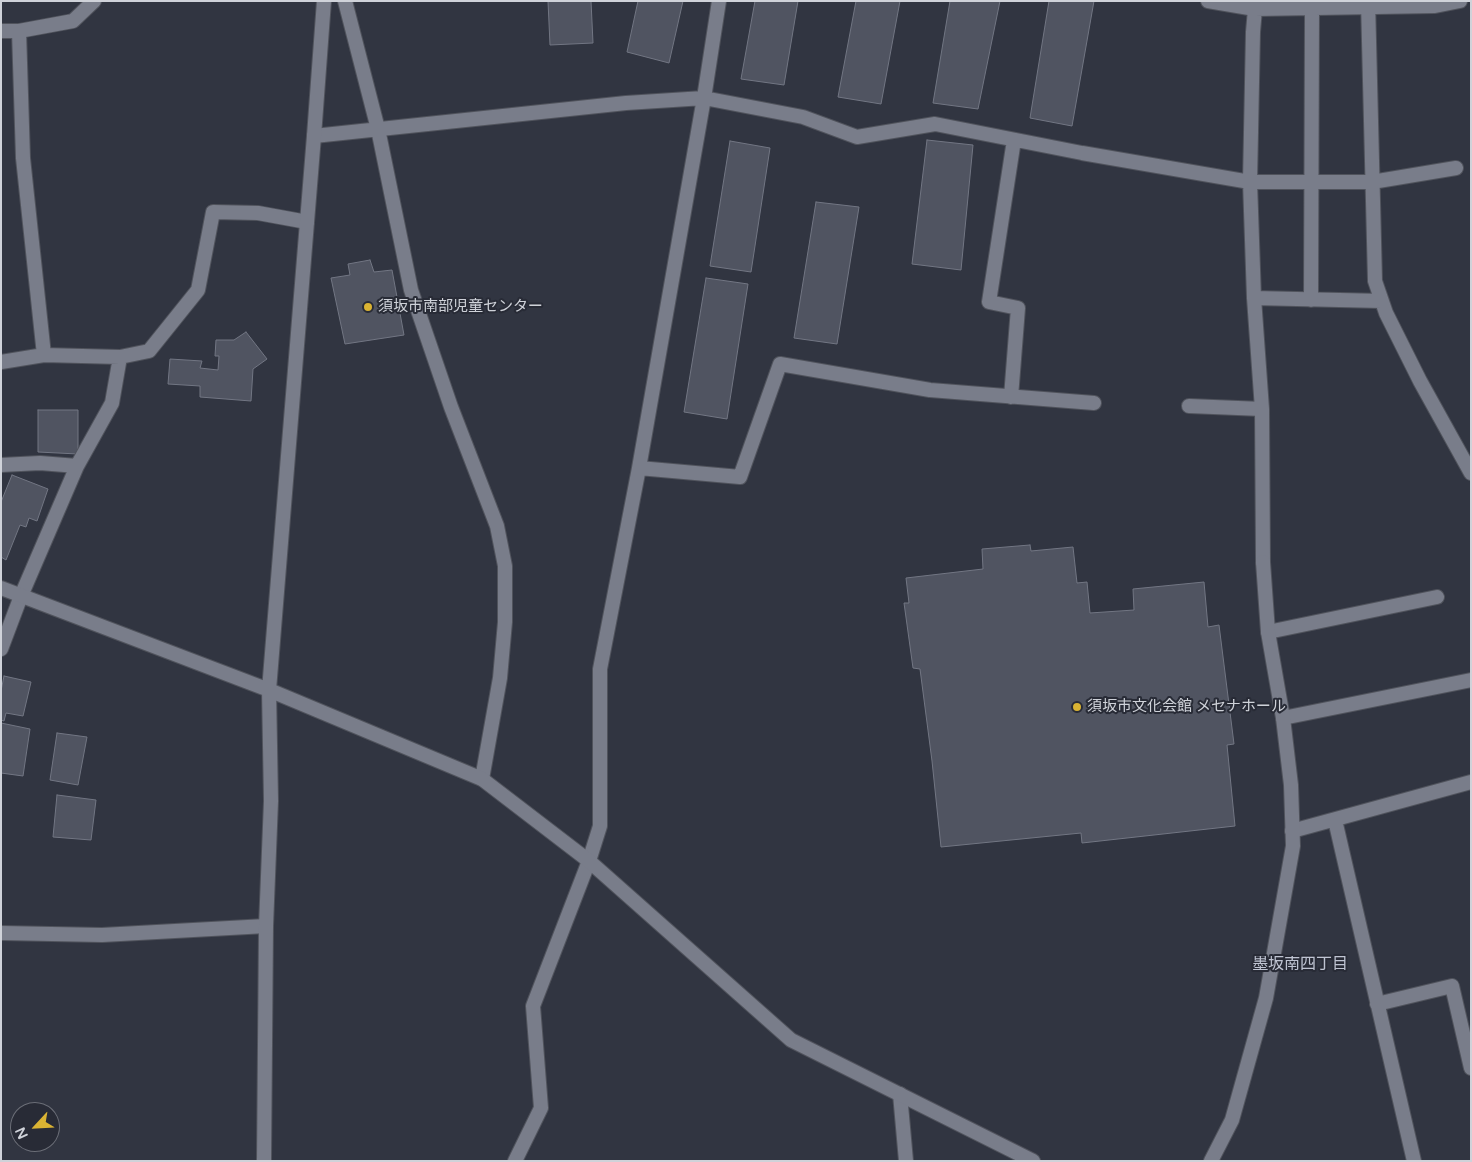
<!DOCTYPE html>
<meta charset="utf-8">
<style>
body{margin:0}
#map{position:relative;width:1472px;height:1162px;overflow:hidden;background:#313541;font-family:"Varela Round",sans-serif}
canvas{display:block}
.frame{position:absolute;inset:0;border:2px solid #cfd2d9;pointer-events:none}
.north{position:absolute;left:10px;top:1102px;width:50px;height:50px;box-sizing:border-box;background:#282b36;border:1px solid #6b6e77;border-radius:50%;rotate:245deg;font-size:14px;font-weight:700;line-height:20px;text-align:center;color:#cfd2d9}
.north::after{content:'';display:block;margin:auto;width:18px;height:22px;background:#dab333;clip-path:polygon(50% 0,100% 100%,50% 72%,0 100%)}
</style>
<div id="map">
<canvas width="1472" height="1162"></canvas>
<div class="frame"></div>
<div class="north">N</div>
</div>
<script>
const g = document.querySelector('canvas').getContext('2d');
g.lineJoin = 'round';
function paint(path, color) {
  g.fillStyle = color;
  g.fill(path, 'evenodd');
}
function shape(rows) {
  const path = new Path2D();
  for (const r of rows) {
    path.moveTo(r[0], r[1]);
    for (let i = 2; i < r.length; i += 2) path.lineTo(r[i], r[i + 1]);
  }
  return path;
}
function stroke(path, color, width, dash) {
  g.strokeStyle = color;
  g.lineWidth = width;
  g.lineCap = dash ? 'butt' : 'round';
  g.setLineDash(dash || []);
  g.stroke(path);
}
function drawText(font, color, halo, rows, align = 'center') {
  g.font = font + ' "Varela Round","Noto Sans JP",sans-serif';
  g.lineWidth = 4;
  g.setLineDash([]);
  g.textBaseline = 'middle';
  g.strokeStyle = halo;
  g.fillStyle = color;
  for (const [text, x, y, turn = 0] of rows) {
    g.save();
    g.translate(x, y);
    g.rotate((+turn || 0) * Math.PI / 180);
    g.textAlign = isNaN(turn) ? turn : align;
    if (halo) g.strokeText(text, 0, 0);
    g.fillText(text, 0, 0);
    g.restore();
  }
}
const building = shape([
 [548,1,591,1,593,43,550,45,548,1],
 [638,1,683,1,669,63,627,52,638,1],
 [755,1,798,1,784,85,741,79,755,1],
 [856,1,900,1,881,104,838,97,856,1],
 [950,1,1000,1,978,109,933,103,950,1],
 [1049,1,1094,1,1072,126,1030,118,1049,1],
 [927,140,973,145,961,270,912,264,927,140],
 [730,141,770,148,751,272,710,266,730,141],
 [816,202,859,207,837,344,794,338,816,202],
 [370,260,374,272,392,270,404,335,345,344,331,278,350,275,348,264,370,260],
 [706,278,748,284,727,419,684,412,706,278],
 [246,332,267,359,253,369,251,401,200,397,200,386,168,384,170,359,202,361,200,368,218,370,219,356,215,356,216,340,234,340,246,332],
 [38,410,78,410,78,454,38,452,38,410],
 [12,475,48,489,37,521,29,518,26,527,20,525,6,560,1,557,1,502,12,475],
 [1030,545,1031,551,1073,547,1077,583,1087,582,1090,613,1134,610,1133,589,1204,582,1208,627,1219,625,1234,744,1227,745,1235,826,1082,843,1081,833,941,847,932,761,920,669,913,668,904,603,909,603,906,578,983,569,982,549,1030,545],
 [4,676,31,682,23,716,6,713,4,721,1,720,1,691,4,676],
 [1,723,30,729,23,776,1,773,1,723],
 [57,733,87,737,78,785,50,780,57,733],
 [57,795,96,800,91,840,53,837,57,795]
]);
const minor = shape([
 [345,1,378,129,411,290,451,407,497,526,505,566,505,622,500,678,482,779],
 [1208,1,1255,9,1255,1],
 [1368,1,1375,281,1386,313,1420,381,1471,473],
 [1,31,19,31,73,21,94,1],
 [19,31,23,158,44,355],
 [314,136,626,103,704,98,803,117,857,137,935,124,1082,153,1250,182,1372,182,1456,168],
 [1254,298,1382,301],
 [1311,300,1312,9],
 [1,362,44,355,120,357,149,351,198,290,213,212,258,213,307,222],
 [1011,397,1018,308,989,302,1014,140],
 [1189,406,1262,409],
 [1,465,40,463,77,466],
 [639,468,740,477,780,364,930,390,1094,403],
 [1263,562,1262,409,1254,298,1250,182,1253,32,1255,9,1435,6,1460,1],
 [1268,632,1437,597],
 [1,649,21,596,77,466,112,403,120,357],
 [1283,718,1471,680],
 [1335,820,1414,1161],
 [1292,831,1471,782],
 [1,933,102,935,266,926],
 [1377,1004,1452,986,1471,1068],
 [900,1094,906,1161],
 [515,1161,541,1108,533,1006,589,861,600,826,600,669,639,468,704,98,719,1]
]);
const tertiary = shape([
 [324,1,314,136,269,690,482,779,589,861,791,1040,1033,1161],
 [1,588,269,690,271,801,266,926,264,1161],
 [1211,1161,1232,1120,1266,998,1293,846,1291,785,1283,718,1268,632,1263,562]
]);
const markers = [
 [368,307,5,"#dab333"],
 [1077,707,5,"#dab333"]
];
const poiNames = [
 ["須坂市南部児童センター",378,307],
 ["須坂市文化会館 メセナホール",1087,707]
];
const neighbourhoodNames = [
 ["墨坂南四丁目",1300,965]
];
paint(building, '#505461');
stroke(building, '#727683', 1);
stroke(minor, '#50535c', 16);
stroke(tertiary, '#50535c', 16);
stroke(minor, '#797d8a', 14);
stroke(tertiary, '#797d8a', 14);
for (const [x, y, r, color] of markers) {
  const dot = new Path2D();
  dot.arc(x, y, r, 0, 2 * Math.PI);
  g.fillStyle = color;
  g.fill(dot);
  stroke(dot, '#282b36', 2);
}
drawText('15px', '#cfd2d9', '#282b36', poiNames, 'left');
drawText('16px', '#bfc4d2', '#282b36', neighbourhoodNames);
</script>
